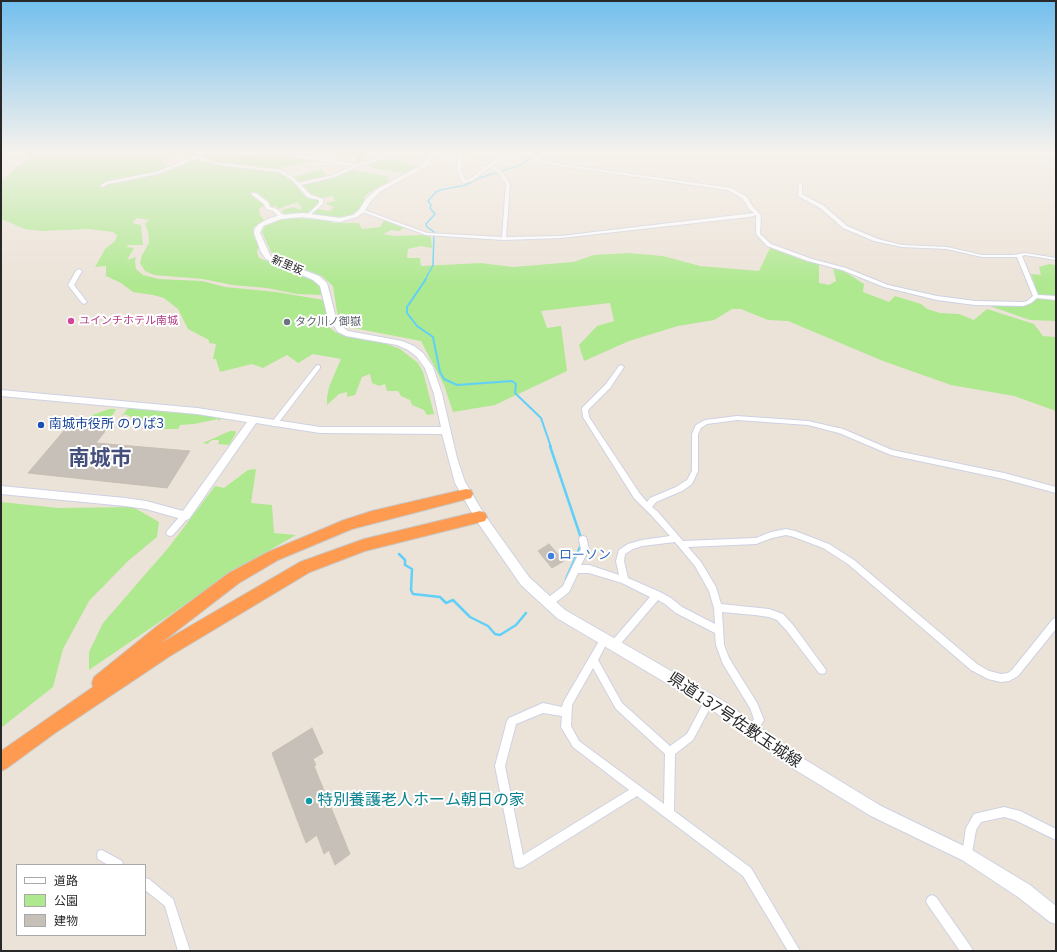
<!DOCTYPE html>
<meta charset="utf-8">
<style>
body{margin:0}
#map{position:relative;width:1057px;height:952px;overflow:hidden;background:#ece3d8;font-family:"Nunito Sans","Noto Sans JP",sans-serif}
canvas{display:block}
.frame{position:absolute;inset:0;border:2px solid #282828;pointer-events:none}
.legend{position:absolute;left:16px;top:864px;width:130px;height:72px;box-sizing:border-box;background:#fff;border:1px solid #a9a9a9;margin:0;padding:5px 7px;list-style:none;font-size:12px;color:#282828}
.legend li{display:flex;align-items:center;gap:8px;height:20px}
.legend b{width:20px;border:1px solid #a9a9a9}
</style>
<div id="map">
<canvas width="1057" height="952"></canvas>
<div class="frame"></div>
<ul class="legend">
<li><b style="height:5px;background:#fff"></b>道路</li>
<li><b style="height:11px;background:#aee88f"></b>公園</li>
<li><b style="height:11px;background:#c7c0b8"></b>建物</li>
</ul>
</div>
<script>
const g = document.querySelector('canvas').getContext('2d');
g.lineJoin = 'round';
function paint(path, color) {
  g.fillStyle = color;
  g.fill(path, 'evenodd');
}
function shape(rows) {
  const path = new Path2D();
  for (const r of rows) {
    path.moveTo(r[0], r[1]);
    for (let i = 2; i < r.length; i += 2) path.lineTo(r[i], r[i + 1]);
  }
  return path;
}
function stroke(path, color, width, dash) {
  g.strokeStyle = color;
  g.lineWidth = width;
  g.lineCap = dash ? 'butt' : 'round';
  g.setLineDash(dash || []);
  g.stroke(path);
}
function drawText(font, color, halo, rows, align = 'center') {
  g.font = font + ' "Nunito Sans","Noto Sans JP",sans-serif';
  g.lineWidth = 4;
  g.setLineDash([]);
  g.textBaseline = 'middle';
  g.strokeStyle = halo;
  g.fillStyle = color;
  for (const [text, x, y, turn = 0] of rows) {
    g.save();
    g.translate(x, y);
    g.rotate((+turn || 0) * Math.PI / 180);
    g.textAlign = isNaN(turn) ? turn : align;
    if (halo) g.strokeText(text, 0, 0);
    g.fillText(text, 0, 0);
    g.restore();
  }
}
const green = shape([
 [21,152,199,152,197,156,190,158,182,155,161,161,165,165,175,166,198,157,211,162,211,165,216,164,240,168,279,172,291,179,307,197,319,199,319,203,307,214,284,215,282,212,283,210,293,207,301,210,301,206,297,202,278,209,276,206,272,207,269,205,263,206,259,209,260,215,264,220,253,228,254,237,259,246,257,252,259,258,311,277,319,283,322,289,322,295,297,294,267,288,233,285,203,279,154,275,145,271,140,263,142,255,149,243,148,232,145,224,149,220,137,218,132,223,141,225,143,245,128,245,127,247,134,248,127,260,136,257,135,262,136,269,143,275,159,279,202,281,225,287,276,292,324,300,327,317,321,320,322,325,328,326,335,332,344,336,387,344,400,349,418,363,423,372,434,414,427,415,424,410,412,405,410,400,401,396,398,391,387,391,385,384,379,386,372,383,370,374,362,377,355,395,347,397,347,392,339,394,327,405,327,397,329,387,341,359,313,354,298,363,287,355,263,368,252,364,220,372,216,359,213,359,216,344,209,343,209,340,188,329,178,309,164,298,153,295,133,292,121,283,106,276,106,266,95,267,105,249,115,241,117,235,113,232,88,229,42,231,25,229,1,219,1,182,18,166,30,159,29,157],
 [204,152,238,152,236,157,254,157,263,154,284,155,308,159,312,163,306,162,277,169,259,169,241,167,202,158,200,156],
 [311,152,360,152,368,155,362,156,364,158,362,160,366,162,359,164,354,163,357,158,354,156,350,157,347,162,340,161,345,157,330,153,325,153,323,155,306,155],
 [384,159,407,162,408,165,419,166,407,174,373,168,367,164],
 [322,169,327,177,300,183,293,177],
 [351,170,387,176,389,183,368,193,364,198,365,201,354,214,337,218,312,214,316,209,330,211,334,207,326,204,326,203,335,201,333,196,321,198,311,196,301,185,335,176],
 [297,218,331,221,332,223,359,223,362,229,380,227,384,220,404,228,399,231,391,230,383,234,396,236,422,235,431,237,432,248,421,246,408,249,407,258,420,258,421,266,481,263,513,267,573,262,594,255,628,253,663,256,700,266,759,271,770,248,819,264,819,283,829,285,836,281,833,268,844,271,864,284,863,292,889,302,895,296,921,304,927,309,940,313,959,314,974,320,987,309,1034,324,1043,336,1056,337,1056,411,1014,396,951,385,883,361,788,321,768,320,741,309,732,309,714,320,678,326,629,341,584,361,579,345,597,326,614,321,610,303,541,311,547,328,561,326,567,371,495,405,453,412,444,385,421,341,348,327,341,321,337,312,333,286,322,276,286,262,271,252,262,232,265,226,283,219],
 [1049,264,1056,265,1056,296,1038,295,1031,274,1041,275,1039,267],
 [1039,298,1056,300,1056,321,1030,320,984,304,1025,306],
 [128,408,199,413,223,417,219,421,218,419,194,424,180,425,178,429,166,429,150,426,153,423,135,419,125,414,121,417],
 [109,409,116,409,105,429,100,429,100,426,89,425,86,421,90,416],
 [230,431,235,431,236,433,229,445,218,444,219,440,212,440,207,444,203,443],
 [256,469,251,503,272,505,274,533,296,535,242,566,89,670,89,652,103,623,169,547,215,486,224,488,248,470],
 [1,502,58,508,133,507,159,522,157,537,128,561,89,601,63,649,53,687,1,728]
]);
const streamFar2 = shape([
 [425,280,433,265,434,232,427,227,426,224,435,214,430,208,431,205,428,201,436,192,440,190,466,185,479,178,521,165,538,152]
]);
const streamFar1 = shape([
 [426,279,407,307,407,313,417,326,433,337,440,372,444,379,457,385,512,381,516,384,515,393,541,418,551,447]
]);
const stream = shape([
 [550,446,581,538],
 [399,554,405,560,405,565,412,569,411,590,413,594,440,597,446,603,453,600,470,617,488,626,495,634,500,635,516,625,526,613],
 [566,579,581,545]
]);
const building = shape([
 [68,426,106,430,96,443,190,451,167,488,28,473,68,426],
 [549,544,564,561,552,568,538,551,549,544],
 [312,728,323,753,313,759,316,765,314,766,350,854,335,865,329,850,324,854,317,835,306,843,272,753,312,728]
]);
const street = shape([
 [199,152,203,152,201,156,202,158,221,163,281,170,294,178,299,183,333,175,353,166,262,152,275,152,357,164,375,159,368,156,368,154,379,158,388,152,393,152,383,159,359,166,335,177,301,185,311,195,323,199,323,204,309,216,307,215,319,203,319,200,307,197,292,180,279,172,221,165,200,160,198,158,158,174,108,184,102,187,100,186,106,182,156,172,197,155,199,152],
 [456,152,466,152,462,154,461,170,465,180,470,179,493,161,513,152,519,152,493,165,501,171,510,184,506,237,561,236,754,213,749,209,743,199,728,190,547,164,537,160,536,159,542,152,546,152,540,159,548,162,731,188,747,197,753,207,761,215,760,234,771,244,812,259,846,268,888,285,937,296,975,301,1023,302,1027,301,1033,296,1017,257,982,257,947,249,902,247,874,241,843,228,820,208,798,196,799,184,802,183,802,194,824,206,847,226,878,239,902,245,947,247,982,255,1013,255,1025,253,1056,258,1056,260,1025,255,1022,256,1038,295,1056,296,1056,300,1037,298,1031,303,1023,306,975,305,937,300,884,287,842,270,808,261,767,246,756,234,756,215,749,217,561,238,504,240,426,235,360,211,364,210,427,233,502,237,506,184,499,173,490,167,472,181,463,183,457,170,458,154,430,159,428,158,456,152],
 [252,193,256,193,268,202,270,207,277,209,284,216,284,218,280,218,273,211,266,209,264,204,252,195,252,193],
 [79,269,82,271,74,285,87,302,84,304,82,303,68,285,76,271,79,269],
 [318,365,320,366,320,368,276,426,272,426,271,424,272,422,316,366,318,365],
 [621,365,624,367,610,388,588,410,589,417,640,494,647,502,650,498,676,487,687,480,692,471,692,434,696,425,705,420,737,416,808,421,843,429,892,450,1004,473,1056,487,1056,493,1004,479,891,455,839,433,808,425,737,420,707,424,701,428,698,434,698,471,692,484,682,491,656,502,652,507,658,512,683,541,756,538,771,532,786,529,795,531,829,544,854,560,977,664,989,671,1001,674,1008,673,1012,670,1053,619,1056,618,1056,629,1018,676,1009,681,1001,682,988,679,971,670,848,564,823,548,794,537,786,535,772,538,756,544,688,547,701,562,716,587,721,604,769,609,783,614,793,625,826,670,825,673,822,674,819,673,787,631,777,620,769,617,755,615,722,612,724,645,729,658,757,703,764,720,755,734,752,736,749,734,747,731,754,719,750,708,723,664,716,645,715,633,676,613,665,604,658,600,617,648,614,649,611,648,610,645,611,642,650,597,622,583,589,573,578,573,569,592,551,606,548,607,545,606,544,603,545,600,563,586,581,549,579,539,580,537,583,536,586,537,589,549,581,565,589,565,619,575,616,561,619,550,628,544,642,540,670,536,652,516,634,498,583,417,582,409,583,407,606,384,619,366,621,365],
 [675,542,695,566,709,591,714,608,715,624,682,607,671,598,660,592,628,578,624,561,625,554,633,549,642,546,675,542],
 [185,513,188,514,189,516,188,518,173,535,170,536,167,535,166,533,167,531,182,514,185,513],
 [605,635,608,636,609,639,598,660,622,703,670,746,687,734,706,698,709,696,712,698,714,701,712,704,693,740,675,754,674,811,751,868,800,951,788,951,743,876,637,796,523,867,519,868,515,867,495,766,507,721,509,718,543,703,562,707,564,701,602,636,605,635],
 [593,668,616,709,665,754,664,804,579,741,571,726,572,705,593,668],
 [543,713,562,716,561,727,573,747,629,790,523,855,505,766,516,724,543,713],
 [1004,807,1020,811,1056,829,1056,840,1015,820,1004,817,981,822,976,830,971,859,967,860,963,859,962,855,966,828,974,814,1004,807],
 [102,850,122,861,123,865,108,865,98,859,97,855,98,851,102,850],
 [145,878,149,879,173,899,190,951,178,951,165,906,145,890,145,878],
 [932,895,936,897,971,947,973,951,960,951,928,905,926,901,928,897,932,895]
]);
const secondary = shape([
 [426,152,432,152,433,158,426,167,381,191,371,201,364,212,357,217,340,222,303,217,281,219,263,226,260,233,271,257,319,276,327,283,336,318,344,328,348,331,402,341,414,346,423,353,433,367,442,394,457,458,465,482,484,514,529,577,565,610,725,702,799,756,881,806,972,850,1030,885,1056,906,1056,924,1050,922,1018,897,962,860,871,816,789,766,715,712,557,618,521,585,476,520,455,483,442,434,320,433,256,423,189,519,185,520,146,509,125,506,1,494,1,486,125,498,146,501,183,511,247,422,197,414,1,396,1,390,197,408,320,427,441,427,434,394,425,368,417,357,408,350,397,345,346,336,338,332,328,318,320,286,313,280,266,259,261,252,254,233,255,228,259,224,268,219,280,215,303,213,340,218,353,215,359,210,366,199,377,189,422,165,427,158,426,152]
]);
const highway = shape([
 [466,489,471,490,473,494,471,498,352,529,278,560,239,583,161,643,300,562,364,539,480,511,485,513,487,517,485,521,365,551,310,572,170,656,55,733,7,768,1,771,1,751,93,687,92,683,94,677,156,627,229,573,268,552,344,520,372,511,466,489]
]);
const markers = [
 [71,321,4,"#d1479c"],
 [287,322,4,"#6b7280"],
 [41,425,4,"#1a4fb4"],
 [551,556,4,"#3f7fe0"],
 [309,801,4,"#0f9aa8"]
];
const farStreetnames = [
 ["新里坂",287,266,23]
];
const farHotelnames = [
 ["ユインチホテル南城",79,321]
];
const farWorshipnames = [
 ["タク川ノ御嶽",295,322]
];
const transitNames = [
 ["南城市役所 のりば3",49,425]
];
const shopNames = [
 ["ローソン",559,556]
];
const nearStreetnames = [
 ["県道137号佐敷玉城線",734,721,34]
];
const nearCulturenames = [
 ["特別養護老人ホーム朝日の家",317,801]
];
const townNames = [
 ["南城市",100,460]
];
paint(green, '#aee88f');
stroke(streamFar2, '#61d0f8', 1.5);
stroke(streamFar1, '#61d0f8', 2);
stroke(stream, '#61d0f8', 2.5);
paint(building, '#c7c0b8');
stroke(building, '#c7bfb2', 1);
stroke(street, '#cdd1e3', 2);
stroke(secondary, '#cdd1e3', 2);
stroke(highway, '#c7c7c7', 2);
paint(street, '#fff');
paint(secondary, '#fff');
paint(highway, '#ff9b50');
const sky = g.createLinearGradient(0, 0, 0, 286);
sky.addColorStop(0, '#72bfee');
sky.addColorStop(0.53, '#f6f2ed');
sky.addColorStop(1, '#f6f2ed00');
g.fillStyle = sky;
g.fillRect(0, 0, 1057, 286);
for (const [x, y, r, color] of markers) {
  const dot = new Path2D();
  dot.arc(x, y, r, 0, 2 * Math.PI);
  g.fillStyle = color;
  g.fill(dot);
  stroke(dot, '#fff', 1.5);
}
drawText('11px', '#282828', '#fff', farStreetnames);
drawText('11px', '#b23c85', '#fff', farHotelnames, 'left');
drawText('11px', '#5b616d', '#fff', farWorshipnames, 'left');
drawText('13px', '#164399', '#fff', transitNames, 'left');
drawText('13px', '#366cbe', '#fff', shopNames, 'left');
drawText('16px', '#282828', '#fff', nearStreetnames);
drawText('16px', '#0d838f', '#fff', nearCulturenames, 'left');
drawText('bold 21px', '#454f7b', '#fff', townNames);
</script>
